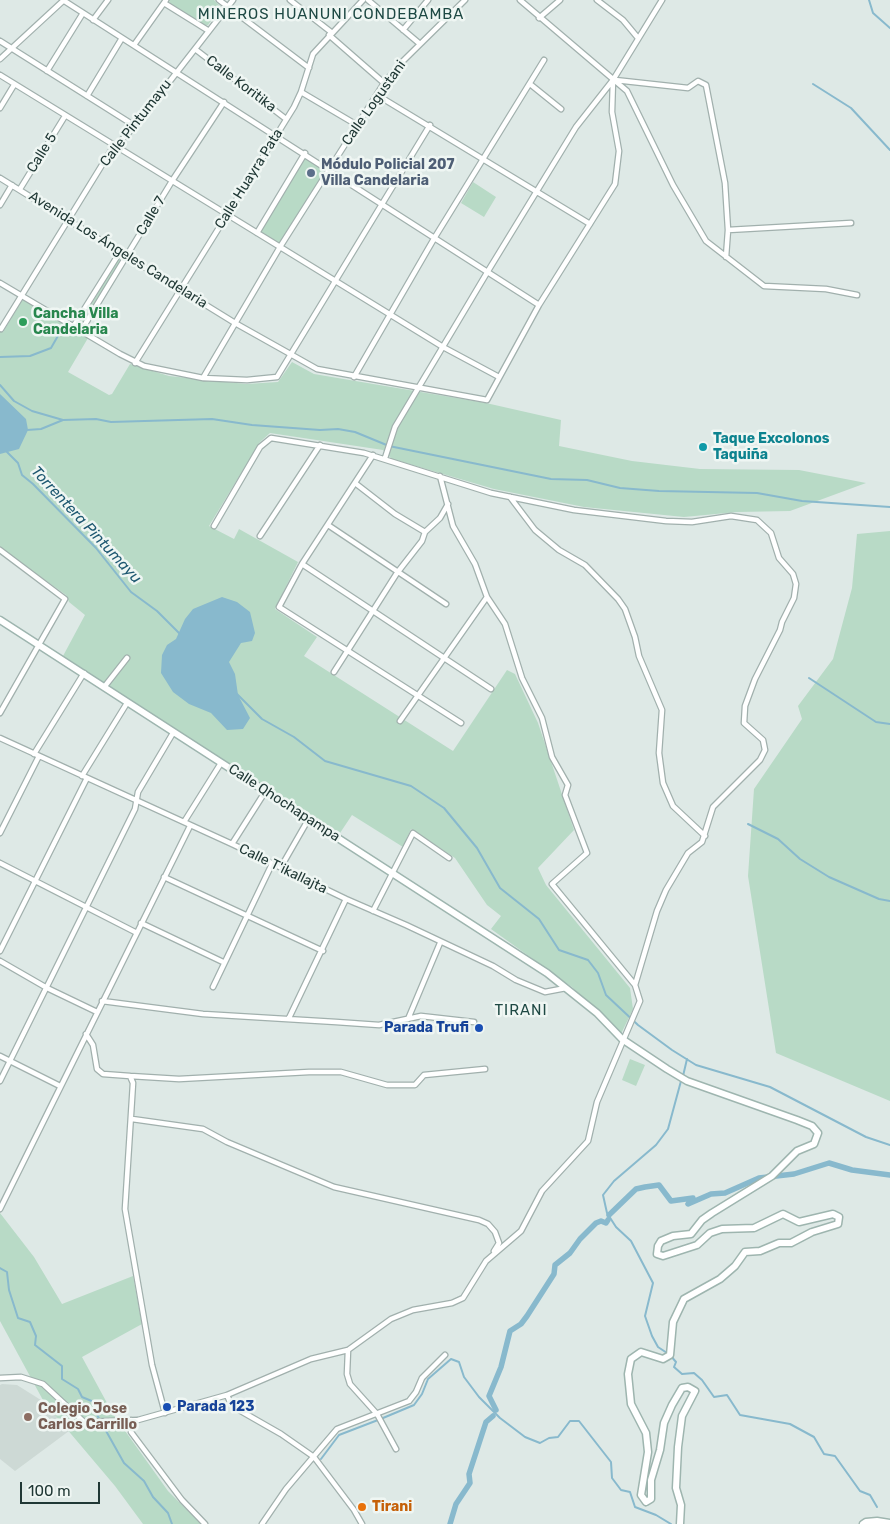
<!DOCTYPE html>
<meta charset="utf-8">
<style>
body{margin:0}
#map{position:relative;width:890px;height:1524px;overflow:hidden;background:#dee9e6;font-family:Rubik,sans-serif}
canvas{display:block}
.scale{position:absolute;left:20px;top:1482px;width:80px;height:22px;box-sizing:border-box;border:2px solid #203835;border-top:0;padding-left:6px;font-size:15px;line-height:18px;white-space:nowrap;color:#203835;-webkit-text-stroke:4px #eff6f3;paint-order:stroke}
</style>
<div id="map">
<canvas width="890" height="1524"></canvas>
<div class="scale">100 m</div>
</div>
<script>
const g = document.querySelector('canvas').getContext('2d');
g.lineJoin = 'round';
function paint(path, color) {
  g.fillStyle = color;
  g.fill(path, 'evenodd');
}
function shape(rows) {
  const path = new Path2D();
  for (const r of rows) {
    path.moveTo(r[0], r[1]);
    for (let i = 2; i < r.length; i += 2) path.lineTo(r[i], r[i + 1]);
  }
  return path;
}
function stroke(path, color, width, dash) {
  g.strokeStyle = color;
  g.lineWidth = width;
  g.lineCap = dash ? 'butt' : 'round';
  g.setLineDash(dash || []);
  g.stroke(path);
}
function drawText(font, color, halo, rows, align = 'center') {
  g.font = font + ' Rubik,sans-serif';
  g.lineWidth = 5;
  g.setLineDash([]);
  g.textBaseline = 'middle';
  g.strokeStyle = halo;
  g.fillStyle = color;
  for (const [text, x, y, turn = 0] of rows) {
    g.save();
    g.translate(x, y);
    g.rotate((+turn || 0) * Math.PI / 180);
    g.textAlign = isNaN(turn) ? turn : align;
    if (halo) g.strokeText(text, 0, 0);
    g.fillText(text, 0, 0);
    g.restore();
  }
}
const built = shape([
 [2,1384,17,1385,44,1402,69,1431,15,1471,0,1459,0,1385]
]);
const green = shape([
 [169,0,214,0,221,7,208,25,204,26,170,4],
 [305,157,325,171,283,241,278,243,260,231],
 [473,182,496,197,484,217,461,203],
 [121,255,124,257,81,326,78,326],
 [23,299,88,338,68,372,109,395,112,394,130,364,169,376,246,384,278,382,292,362,314,374,486,403,561,420,559,446,632,461,700,469,799,470,866,483,790,511,737,512,684,517,584,507,494,489,392,459,383,450,270,433,260,442,209,526,234,539,239,529,298,562,275,609,317,637,304,656,453,751,507,670,515,674,538,723,574,830,538,868,546,885,630,988,633,1009,621,1034,572,987,491,929,501,916,487,905,455,858,411,829,403,847,352,815,340,833,242,773,63,656,85,615,69,602,66,595,0,548,0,330,3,332],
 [890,531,890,1101,776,1053,748,876,754,789,802,719,798,706,833,659,852,588,857,534],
 [630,1059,645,1065,636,1086,622,1080],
 [0,1213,34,1257,62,1304,133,1276,142,1324,82,1357,113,1414,168,1491,201,1524,143,1524,115,1486,44,1402,0,1321]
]);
const water = shape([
 [0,394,26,419,28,430,19,449,0,454],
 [222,597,237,602,250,612,255,633,252,641,241,643,229,662,235,674,238,695,250,718,243,729,227,730,211,713,189,704,173,692,161,673,162,655,167,645,176,639,185,619,193,609]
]);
const stream = shape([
 [869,0,873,13,890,28],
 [813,84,851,108,890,150],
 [0,357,30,356,51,348,59,334,66,329],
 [0,385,14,401,32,411,63,420],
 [27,430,41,429,63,420,96,419,111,422,212,419,252,425,320,430,338,429,355,432,389,446,551,479,587,480,620,488,659,491,757,493,802,501,890,507],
 [7,452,18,463,22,475,33,484,96,548,131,592,157,611,179,633],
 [809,678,876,722,890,724],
 [236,693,262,719,294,737,325,761,411,786,444,808,477,848,500,888,539,919,559,950,588,960,598,973,606,995,638,1025,672,1050,696,1065,770,1087,866,1137,890,1145],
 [748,824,778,839,800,859,829,877,879,899,890,901],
 [683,1076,687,1059],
 [681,1081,668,1129,656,1145,614,1181,603,1195,607,1213,616,1227,631,1241,653,1283,645,1316,652,1336,658,1347,670,1355,676,1362,674,1367,682,1374,694,1373,702,1380,714,1397,727,1395,740,1415,790,1424,814,1437,824,1454,835,1456,860,1491,870,1495,877,1507],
 [0,1268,7,1272,9,1290,18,1318,30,1322,36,1336,35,1345,62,1366,62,1379,78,1389,82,1397,94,1402,96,1413,124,1463,144,1481,153,1497,168,1513,172,1524],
 [383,1418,414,1405,422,1394,428,1379,451,1359,459,1362,464,1377,479,1397,500,1418,525,1437,540,1443,549,1438,558,1437,570,1421,579,1421,611,1462,612,1478,621,1490,630,1492,635,1507,656,1515,671,1524],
 [321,1459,339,1435,378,1420]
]);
const canal = shape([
 [609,1215,636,1189,645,1187,659,1185,671,1201,693,1198,688,1204,711,1194,725,1193,759,1178,794,1174,829,1163,852,1170,890,1175],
 [496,1410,489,1396,501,1367,510,1331,521,1324,527,1316,554,1274,555,1265,570,1253,580,1239,596,1223,601,1221,606,1223,608,1220],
 [450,1524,456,1504,470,1483,469,1474,486,1422,493,1416]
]);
const street = shape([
 [63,0,539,305],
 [219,0,309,68],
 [290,0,331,32],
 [368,0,420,44],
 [520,0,627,91,673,185,706,241,764,286,826,289,857,295],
 [597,0,623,20,638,38],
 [164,3,209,31],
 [539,18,560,0],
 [93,20,108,0],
 [403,30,428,0],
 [329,35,384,83],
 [0,41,135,126],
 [134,45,166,0],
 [195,49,286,119],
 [0,59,64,0],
 [47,71,83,13],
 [0,75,443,347,499,377],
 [615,80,688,88,698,81,706,85,725,183,728,230,726,257],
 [530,84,561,109],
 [301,92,357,125],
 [377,95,590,224],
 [87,96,122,38],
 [0,108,14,85],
 [0,178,235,323,317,369,487,400,539,305,615,184,619,151,612,112,613,80],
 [20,189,65,116],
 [0,205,12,185],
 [728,230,851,223],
 [257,233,305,153],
 [0,283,120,354,144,366,203,378,247,380,277,377,430,125],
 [73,327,120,252],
 [1,329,110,152,135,126,233,0],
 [81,331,172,181,224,102],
 [135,363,294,107,301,92,313,54,363,0],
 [354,377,435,237,544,60],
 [203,378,280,247,384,83,403,61,465,0],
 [373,455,302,564,279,607,461,723],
 [385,458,395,427,488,271,576,127,613,80,662,0],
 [440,476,453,526,475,564,487,597,505,624,522,678,542,718,552,757,568,785,565,795,587,853,552,884,635,985],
 [355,483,395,514,425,532],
 [510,497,535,530,559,550,585,565,618,599,625,609,635,637,639,656,662,710,659,753,663,783,673,806,705,836],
 [328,525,446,604],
 [260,536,320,445],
 [0,550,65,599,0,713],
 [302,564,491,689],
 [334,672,397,573,422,541,425,532,440,518,448,504],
 [105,686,127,658],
 [400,721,487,597],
 [0,738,232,844,346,899,406,925,493,966,516,980,545,992,566,988],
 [34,754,84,673],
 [82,776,127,703],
 [184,822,221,763],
 [0,833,39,756],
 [232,844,265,792],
 [0,863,137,933],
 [281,867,308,820],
 [164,877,323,951],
 [373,911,413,833,449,858],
 [141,923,223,962],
 [0,951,87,778],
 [0,961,47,988,97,1012],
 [213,987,272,864],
 [102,1001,203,1014,336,1022,379,1025,421,1016,474,1022],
 [289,1018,346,899],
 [408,1019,440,943],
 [86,1034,93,1045,97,1069,103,1074,130,1076,133,1083,125,1209,152,1365,165,1413],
 [0,1056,60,1086],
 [130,1076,179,1079,309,1072,341,1072,387,1085,415,1085,424,1075,485,1069],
 [0,1081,135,809,138,792,173,733],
 [132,1119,203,1129,227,1142,334,1187,479,1220,488,1224,495,1232,499,1243,494,1251],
 [0,1209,190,826],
 [348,1350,347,1374,350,1384,377,1414,396,1449],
 [0,1378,21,1377,43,1384,84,1422,138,1420,227,1395,311,1359,348,1350,391,1319,413,1310,452,1303,463,1298,486,1261,521,1231,542,1191,588,1141,597,1102,640,1001,635,985,657,911,666,890,688,853,702,842,713,807,760,760,765,750,763,740,744,723,745,706,755,679,780,630,782,622,794,598,796,584,793,574,779,558,771,533,757,520,731,516,692,522,666,521,574,510,491,493,364,453,271,438,260,447,214,526],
 [227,1395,230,1402,239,1410,281,1434,314,1457,354,1510,362,1524],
 [131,1420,131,1432,182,1500,205,1524],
 [262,1524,286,1489,337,1429,409,1401,416,1392,422,1378,445,1355]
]);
const secondary = shape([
 [0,620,547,973,597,1013,622,1039,667,1069,687,1081,797,1120,812,1126,818,1133,814,1144,797,1151,772,1176,712,1213,702,1220,691,1234,673,1236,661,1241,658,1246,657,1254,663,1256,697,1245,710,1233,722,1229,754,1228,783,1214,799,1222,833,1214,839,1217,838,1224,812,1232,791,1243,779,1243,760,1251,745,1252,735,1266,720,1279,684,1299,673,1322,670,1355,663,1359,641,1352,631,1359,628,1374,631,1404,646,1433,648,1452,641,1495,646,1502,651,1499,651,1480,660,1450,664,1423,672,1405,682,1388,688,1387,695,1391,682,1416,678,1447,676,1488,681,1505,680,1524],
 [863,1524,866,1522,877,1521,890,1523]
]);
const markers = [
 [311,173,5,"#5c6f8a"],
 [23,322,5,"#2e9e5b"],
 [703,447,5,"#0f9aa8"],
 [479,1028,5,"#1a4fb4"],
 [167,1407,5,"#1a4fb4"],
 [28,1417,5,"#8d6e63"],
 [362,1507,5,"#e8710a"]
];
const streetNames = [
 ["Calle Koritika",241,84,37],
 ["Calle Logustani",374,103,-55],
 ["Calle Pintumayu",136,123,-52],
 ["Calle 5",42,153,-58],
 ["Calle Huayra Pata",249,179,-58],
 ["Calle 7",151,216,-59],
 ["Avenida Los Ángeles Candelaria",118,250,32],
 ["Calle Qhochapampa",284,803,33],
 ["Calle T'ikallajta",283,869,26]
];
const serviceNames = [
 ["Módulo Policial 207",321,165],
 ["Villa Candelaria",321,181]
];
const leisureNames = [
 ["Cancha Villa",33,314],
 ["Candelaria",33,330]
];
const cultureNames = [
 ["Taque Excolonos",713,439],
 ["Taquiña",713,455]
];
const transitNames = [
 ["Parada Trufi",469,1028],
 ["Parada 123",177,1407,"left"]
];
const educationNames = [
 ["Colegio Jose",38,1409],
 ["Carlos Carrillo",38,1425]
];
const foodNames = [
 ["Tirani",372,1507]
];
const neighbourhoodNames = [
 ["MINEROS HUANUNI CONDEBAMBA",331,15],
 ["TIRANI",521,1011]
];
const waterNames = [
 ["Torrentera Pintumayu",86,525,47]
];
paint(built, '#cdd9d5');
paint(green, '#b8dac6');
paint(water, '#88b9cd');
stroke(stream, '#88b9cd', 2);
stroke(canal, '#88b9cd', 5.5);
stroke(street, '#a1b0ad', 7);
stroke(secondary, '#9eb5af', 9);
stroke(street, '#fff', 4.5);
stroke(secondary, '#fff', 6);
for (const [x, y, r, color] of markers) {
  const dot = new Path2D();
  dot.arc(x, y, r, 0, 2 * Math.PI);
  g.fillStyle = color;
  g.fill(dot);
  stroke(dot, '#eff6f3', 2);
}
drawText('14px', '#203835', '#eff6f3', streetNames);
drawText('bold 14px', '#4e5e75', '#eff6f3', serviceNames, 'left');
drawText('bold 14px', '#27864d', '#eff6f3', leisureNames, 'left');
drawText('bold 14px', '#0d838f', '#eff6f3', cultureNames, 'left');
drawText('bold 14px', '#164399', '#eff6f3', transitNames, 'right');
drawText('bold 14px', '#785e54', '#eff6f3', educationNames, 'left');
drawText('bold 14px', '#c56008', '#eff6f3', foodNames, 'left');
g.letterSpacing = '1px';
drawText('15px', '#1e4944', '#eff6f3', neighbourhoodNames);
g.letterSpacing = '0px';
drawText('italic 15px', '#1e5871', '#eff6f3', waterNames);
</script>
